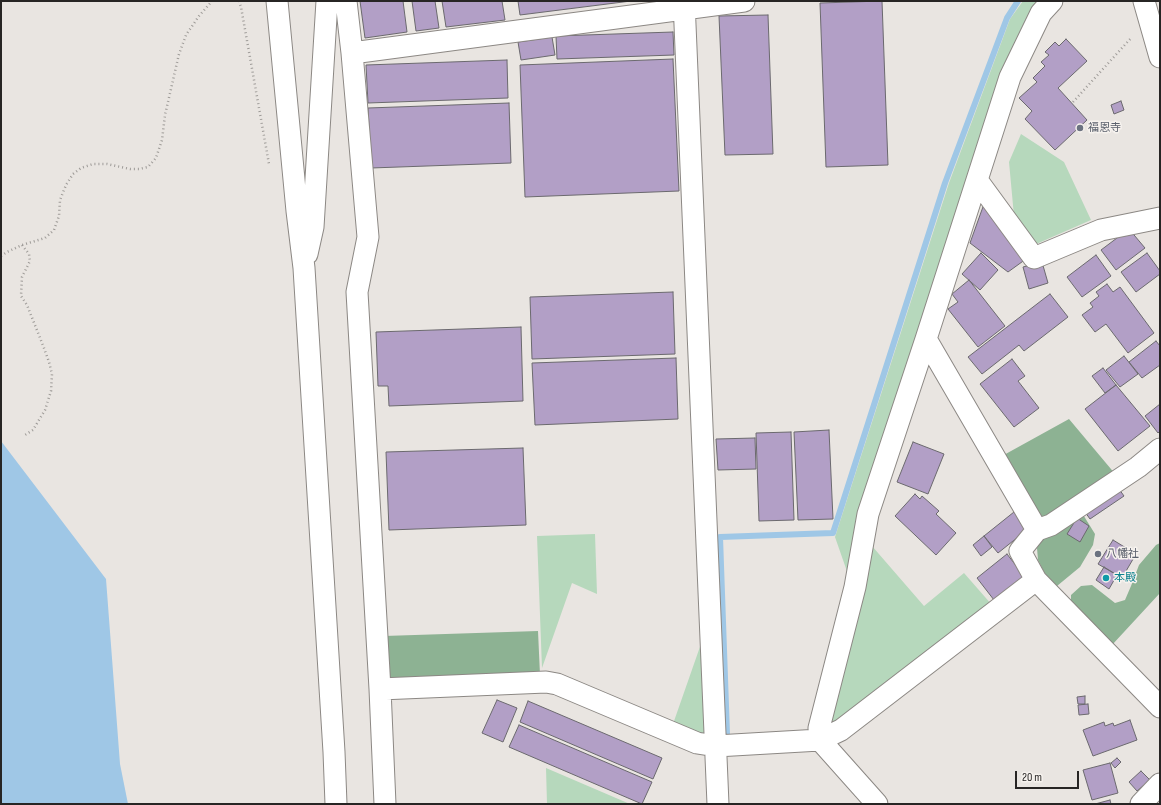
<!DOCTYPE html>
<meta charset="utf-8">
<style>
body{margin:0}
#map{position:relative;width:1161px;height:805px;overflow:hidden;background:#e9e5e1;font-family:"Sofia Sans Condensed",sans-serif}
canvas{display:block}
.frame{position:absolute;inset:0;border:2px solid #272524;pointer-events:none}
.scale{position:absolute;left:1015px;top:771px;width:64px;height:18px;box-sizing:border-box;border:2px solid #272524;border-top:0;padding-left:5px;font-size:12px;line-height:14px;white-space:nowrap;color:#272524;-webkit-text-stroke:3px #f6f2ee;paint-order:stroke}
</style>
<div id="map">
<canvas width="1161" height="805"></canvas>
<div class="frame"></div>
<div class="scale">20 m</div>
</div>
<script>
const g = document.querySelector('canvas').getContext('2d');
g.lineJoin = 'round';
function paint(path, color) {
  g.fillStyle = color;
  g.fill(path, 'evenodd');
}
function shape(rows) {
  const path = new Path2D();
  for (const r of rows) {
    path.moveTo(r[0], r[1]);
    for (let i = 2; i < r.length; i += 2) path.lineTo(r[i], r[i + 1]);
  }
  return path;
}
function stroke(path, color, width, dash) {
  g.strokeStyle = color;
  g.lineWidth = width;
  g.lineCap = dash ? 'butt' : 'round';
  g.setLineDash(dash || []);
  g.stroke(path);
}
function drawText(font, color, halo, rows, align = 'center') {
  g.font = font + ' "Sofia Sans Condensed","Noto Sans JP",sans-serif';
  g.lineWidth = 3;
  g.setLineDash([]);
  g.textBaseline = 'middle';
  g.strokeStyle = halo;
  g.fillStyle = color;
  for (const [text, x, y, turn = 0] of rows) {
    g.save();
    g.translate(x, y);
    g.rotate((+turn || 0) * Math.PI / 180);
    g.textAlign = isNaN(turn) ? turn : align;
    if (halo) g.strokeText(text, 0, 0);
    g.fillText(text, 0, 0);
    g.restore();
  }
}
const green = shape([
 [1023,1,1043,1,850,580,835,537,949,183,1010,19],
 [1021,134,1064,162,1091,220,1034,245,1014,216,1009,162],
 [595,534,597,594,572,583,542,668,537,536],
 [872,546,924,606,964,573,992,605,829,728],
 [702,641,707,736,673,724],
 [546,768,630,804,547,804]
]);
const forest = shape([
 [1069,419,1116,475,1040,520,1002,456],
 [1082,513,1095,534,1093,545,1080,567,1057,586,1050,580,1044,572,1038,560,1037,548,1042,534],
 [1160,543,1160,593,1112,645,1071,602,1071,595,1081,586,1092,585,1115,603,1125,600,1131,586,1139,565,1156,545],
 [538,631,540,675,387,680,384,636]
]);
const water = shape([
 [1,441,106,579,120,764,128,804,1,804]
]);
const stream = shape([
 [727,734,720,537,833,533,945,183,1007,18,1018,1]
]);
const building = shape([
 [360,1,403,1,407,32,365,38,360,1],
 [412,1,435,1,439,28,416,31,412,1],
 [442,1,502,1,505,20,446,27,442,1],
 [518,1,631,1,520,15,518,1],
 [882,1,888,165,826,167,820,3,882,1],
 [768,15,773,154,725,155,719,16,768,15],
 [673,32,674,55,557,59,556,36,673,32],
 [552,37,555,55,521,60,518,42,552,37],
 [1066,39,1087,61,1058,88,1087,120,1055,150,1025,119,1032,111,1019,98,1037,82,1033,78,1045,66,1041,62,1049,55,1045,52,1055,42,1059,46,1066,39],
 [673,59,679,191,525,197,520,65,673,59],
 [507,60,508,98,368,103,366,65,507,60],
 [1121,101,1124,110,1114,114,1111,105,1121,101],
 [509,103,511,163,371,168,368,108,509,103],
 [984,204,1026,259,1008,272,970,243,984,204],
 [1129,229,1145,248,1116,270,1101,250,1129,229],
 [981,253,998,270,980,290,962,274,981,253],
 [1147,253,1160,271,1160,274,1136,292,1121,272,1147,253],
 [1096,255,1111,276,1082,297,1067,277,1096,255],
 [1042,262,1048,283,1029,289,1023,267,1042,262],
 [969,280,1005,326,978,347,948,309,958,302,952,294,969,280],
 [1107,284,1113,292,1120,287,1154,333,1128,353,1106,324,1095,332,1082,315,1093,307,1090,303,1099,296,1096,292,1107,284],
 [673,292,675,354,532,359,530,297,673,292],
 [1050,294,1068,317,1024,351,1019,345,982,374,968,357,1050,294],
 [521,327,523,401,389,406,388,386,378,386,376,332,521,327],
 [1156,341,1160,346,1160,365,1142,378,1129,362,1156,341],
 [1124,356,1138,374,1120,387,1106,370,1124,356],
 [676,358,678,419,535,425,532,363,676,358],
 [1012,359,1025,376,1018,381,1039,408,1014,427,980,384,1012,359],
 [1103,368,1116,385,1105,393,1092,376,1103,368],
 [1116,385,1150,426,1118,451,1085,409,1116,385],
 [1160,404,1160,431,1158,433,1145,416,1160,404],
 [829,430,833,519,798,520,794,432,829,430],
 [791,432,794,520,759,521,756,433,791,432],
 [755,438,756,469,718,470,716,439,755,438],
 [913,442,944,454,928,494,897,482,913,442],
 [523,448,526,525,389,530,386,452,523,448],
 [1119,489,1124,496,1090,519,1085,512,1119,489],
 [915,494,920,499,922,496,939,511,936,514,956,533,936,555,895,516,915,494],
 [1014,512,1028,529,998,553,984,536,1014,512],
 [1077,518,1089,526,1080,542,1067,534,1077,518],
 [984,536,992,547,981,556,973,545,984,536],
 [1113,540,1136,554,1122,578,1098,564,1113,540],
 [1007,554,1024,576,994,600,977,578,1007,554],
 [1104,567,1117,575,1109,589,1096,580,1104,567],
 [1085,696,1085,704,1078,704,1077,697,1085,696],
 [497,700,517,708,503,742,482,733,497,700],
 [528,701,662,758,653,779,520,722,528,701],
 [1088,704,1089,714,1079,715,1078,705,1088,704],
 [1130,720,1137,740,1093,756,1083,730,1104,722,1105,726,1113,723,1114,726,1130,720],
 [519,725,652,782,642,804,509,747,519,725],
 [1117,758,1121,762,1115,768,1111,763,1117,758],
 [1110,763,1118,793,1092,800,1083,770,1110,763],
 [1141,771,1150,780,1137,791,1129,782,1141,771],
 [1110,800,1111,804,1095,804,1110,800]
]);
const path = shape([
 [239,1,241,7,269,164],
 [1073,102,1132,37],
 [22,245,29,254,30,261,22,277,21,296,27,305,44,348,49,362,52,374,51,391,45,410,33,430,25,435],
 [1,256,7,252,22,245,45,238,54,230,59,216,60,200,66,185,73,174,81,168,93,164,107,164,130,169,139,169,148,167,156,158,162,140,165,115,179,54,186,35,199,16,212,1]
]);
const minor = shape([
 [277,1,297,211,304,268,334,752,336,804],
 [346,1,352,53,368,237,357,292,380,689,385,804],
 [684,1,718,804],
 [1144,1,1160,57],
 [352,53,744,1],
 [977,180,1034,258,1101,230,1160,218],
 [307,254,313,227,327,1],
 [926,339,1037,530],
 [1036,580,1020,551,1037,530,1051,525,1138,467,1160,449],
 [380,689,546,682,557,684,697,743,716,746,820,740,841,730,1036,580,1160,707],
 [877,804,820,740,819,728,855,587,868,514,926,339,1010,77,1041,13,1052,1],
 [1141,804,1160,784]
]);
const markers = [
 [1080,128,4,"#6b7280"],
 [1098,554,4,"#6b7280"],
 [1106,578,4,"#0f9aa8"]
];
const worshipNames = [
 ["福恩寺",1088,128],
 ["八幡社",1106,554]
];
const cultureNames = [
 ["本殿",1114,578]
];
paint(green, '#b6d8bc');
paint(forest, '#8db293');
paint(water, '#9fc7e6');
stroke(stream, '#9fc7e6', 6);
paint(building, '#b29fc6');
stroke(building, '#6b696e', 1);
stroke(minor, '#8c8884', 23);
stroke(path, '#9e9b98', 2.5, [1, 3]);
stroke(minor, '#fff', 21);
for (const [x, y, r, color] of markers) {
  const dot = new Path2D();
  dot.arc(x, y, r, 0, 2 * Math.PI);
  g.fillStyle = color;
  g.fill(dot);
  stroke(dot, '#f6f2ee', 1.5);
}
drawText('11px', '#5b616d', '#f6f2ee', worshipNames, 'left');
drawText('11px', '#0d838f', '#f6f2ee', cultureNames, 'left');
</script>
